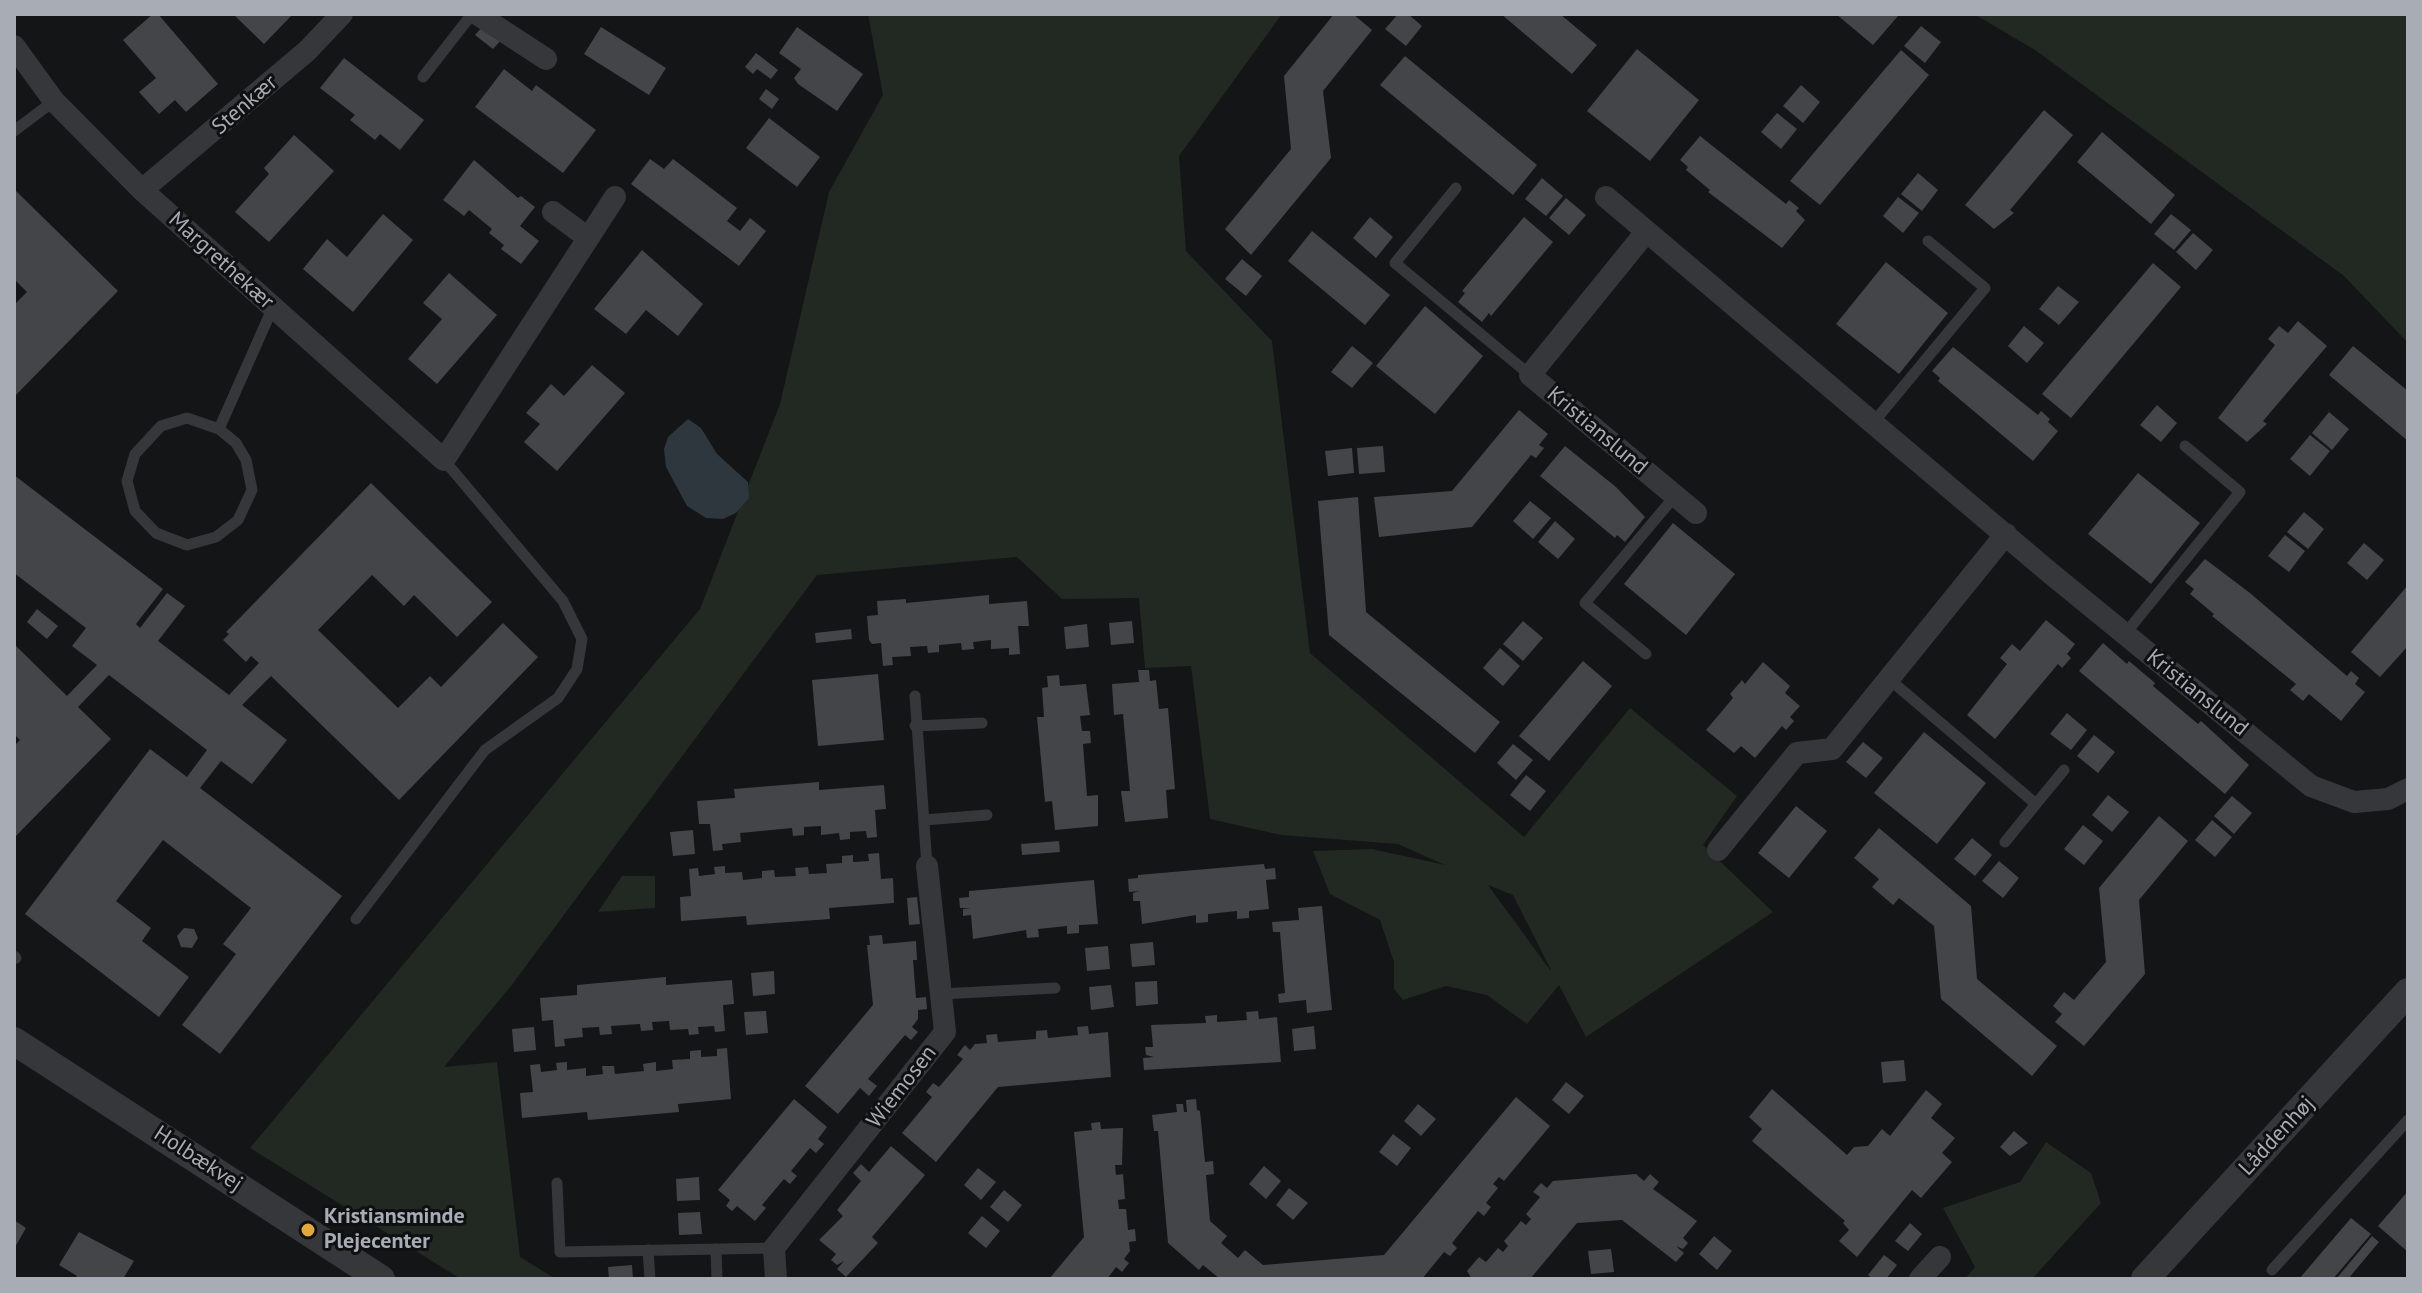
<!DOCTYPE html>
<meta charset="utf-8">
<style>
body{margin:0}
#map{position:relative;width:2422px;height:1293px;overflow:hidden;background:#141516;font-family:"PT Sans",sans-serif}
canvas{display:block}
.frame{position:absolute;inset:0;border:16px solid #a7acb5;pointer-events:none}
</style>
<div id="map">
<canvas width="2422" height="1293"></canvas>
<div class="frame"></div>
</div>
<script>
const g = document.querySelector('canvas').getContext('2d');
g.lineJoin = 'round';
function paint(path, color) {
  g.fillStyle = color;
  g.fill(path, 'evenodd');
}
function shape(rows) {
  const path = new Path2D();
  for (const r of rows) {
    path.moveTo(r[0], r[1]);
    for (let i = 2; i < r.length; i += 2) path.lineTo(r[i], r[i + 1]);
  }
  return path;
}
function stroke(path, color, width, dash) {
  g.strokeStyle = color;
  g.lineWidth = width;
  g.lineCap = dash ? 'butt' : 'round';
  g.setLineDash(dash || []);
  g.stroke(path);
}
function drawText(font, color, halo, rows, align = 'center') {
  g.font = font + ' "PT Sans",sans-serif';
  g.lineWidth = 6;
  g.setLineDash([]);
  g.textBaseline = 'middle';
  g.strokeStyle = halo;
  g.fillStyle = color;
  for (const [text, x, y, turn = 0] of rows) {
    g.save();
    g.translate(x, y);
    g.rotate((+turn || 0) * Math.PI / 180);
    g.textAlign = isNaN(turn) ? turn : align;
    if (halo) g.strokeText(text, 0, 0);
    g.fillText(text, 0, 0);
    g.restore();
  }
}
const green = shape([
 [868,14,1282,14,1179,156,1186,251,1272,341,1310,653,1524,837,1630,708,1737,796,1703,845,1773,912,1586,1037,1559,985,1527,1024,1487,995,1446,986,1403,1000,1394,989,1394,962,1380,920,1330,894,1313,851,1372,849,1445,865,1398,844,1281,835,1210,819,1191,666,1145,668,1139,598,1062,599,1017,557,817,575,511,986,444,1067,497,1062,520,1257,556,1279,461,1279,250,1148,700,609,780,404,829,192,883,95],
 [1488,885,1513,895,1551,970,1550,970],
 [1974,14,2408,14,2408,343,2344,276,2035,50],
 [622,876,655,876,655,908,598,912],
 [2046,1142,2091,1173,2101,1203,2032,1279,1965,1279,1975,1267,1943,1208,2020,1182]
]);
const water = shape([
 [688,419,701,428,717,454,748,482,749,498,736,513,723,519,706,518,687,506,666,467,664,449,668,437]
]);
const building = shape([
 [153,14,158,14,218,84,186,112,175,100,159,114,139,92,156,78,123,40],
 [233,14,293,14,264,44],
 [1334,14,1353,14,1372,30,1323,91,1331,158,1251,255,1225,229,1291,149,1284,76],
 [1398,14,1408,14,1422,26,1406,46,1385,29],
 [1501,14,1560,14,1597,45,1572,74],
 [1836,14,1896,14,1898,16,1873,45],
 [483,26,501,40,493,49,475,35],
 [1921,26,1941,42,1925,63,1904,46],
 [601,27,666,68,649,95,584,54],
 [797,27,863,74,837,111,798,84,794,78,801,69,779,53],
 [1637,49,1699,100,1650,161,1587,111],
 [1901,50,1929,75,1820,205,1790,181],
 [756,53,778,70,771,79,757,69,753,74,745,67],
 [1405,56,1537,165,1513,195,1380,85],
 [344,58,424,120,400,150,380,134,375,140,350,120,355,115,320,88],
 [504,69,532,91,536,85,596,130,563,173,475,107],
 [1801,85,1820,102,1803,123,1783,106],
 [766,89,779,99,772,109,759,99],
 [2044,110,2073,135,2010,210,2014,213,1994,229,1965,205],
 [1777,113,1797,129,1781,149,1761,132],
 [769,118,820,157,797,187,746,148],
 [2102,132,2175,195,2151,224,2077,162],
 [294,135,334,171,269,242,235,212,269,174,264,168],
 [1700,136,1786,204,1789,200,1799,208,1796,211,1805,220,1782,248,1708,192,1710,190,1686,170,1688,167,1680,160],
 [650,159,664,169,673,159,737,208,727,221,740,231,750,218,766,231,739,266,631,184],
 [474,160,518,198,521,196,535,207,520,226,539,241,521,264,501,249,504,245,489,233,492,229,469,210,464,216,443,200],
 [1918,173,1938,190,1922,211,1901,194],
 [1542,178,1563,196,1546,216,1525,199],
 [14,189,118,291,14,397,14,305,27,292,14,279],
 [1898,197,1919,213,1903,233,1883,216],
 [1566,198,1586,215,1569,235,1549,218],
 [383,214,413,240,353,312,303,269,327,239,347,257],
 [2171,214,2191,230,2174,250,2154,234],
 [1370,217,1393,237,1376,258,1353,238],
 [1524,217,1553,242,1491,316,1489,313,1482,322,1458,302,1465,293,1462,291],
 [1312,231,1390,295,1365,325,1288,261],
 [2193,233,2213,250,2196,270,2176,252],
 [642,250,703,304,678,336,646,310,626,334,594,309],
 [1242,259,1262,276,1246,296,1225,279],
 [1886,262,1948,313,1899,374,1836,324],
 [2153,263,2181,287,2071,418,2042,394],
 [449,273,497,315,437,384,408,359,442,319,423,303],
 [2058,286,2079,302,2059,325,2039,309],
 [1425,306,1483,356,1435,414,1376,366],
 [2298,321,2327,346,2263,421,2267,424,2247,442,2218,418,2275,345,2268,339,2279,326,2288,333],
 [2024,326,2044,343,2027,363,2008,346],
 [1352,346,1373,363,1352,388,1331,372],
 [2353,346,2408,391,2408,441,2329,375],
 [1953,347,2038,415,2041,411,2050,419,2048,422,2058,431,2033,461,1938,381,1940,378,1932,371],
 [592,365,625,393,557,471,524,442,540,424,526,413,551,384,564,396],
 [2157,405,2177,423,2161,442,2140,425],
 [1519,410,1548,434,1539,445,1544,448,1536,458,1531,455,1472,527,1379,537,1374,497,1452,491],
 [2329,412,2349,429,2332,450,2312,433],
 [2310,435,2330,451,2310,476,2290,459],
 [1383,446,1385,472,1359,474,1357,448],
 [1565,446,1616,487,1645,517,1625,542,1617,535,1615,538,1540,476],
 [1352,448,1354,473,1328,476,1325,451],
 [2138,473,2200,523,2151,584,2088,534],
 [14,475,163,589,136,624,140,628,167,593,185,606,158,641,229,695,259,663,251,656,246,662,223,640,229,634,226,632,371,483,492,602,457,637,414,595,404,606,372,575,318,630,398,708,430,676,441,687,503,623,538,657,399,800,271,676,242,705,287,740,252,784,221,761,200,788,342,896,220,1054,182,1025,236,954,223,944,251,908,163,840,116,901,151,928,142,941,189,977,159,1017,25,914,150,749,187,777,207,750,109,675,78,707,111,739,14,838,14,746,20,740,14,734,14,644,67,696,97,665,72,646,86,628,14,573],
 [1358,497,1366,612,1500,722,1475,753,1329,635,1318,501],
 [1530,501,1551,518,1533,539,1513,521],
 [2304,512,2324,529,2308,549,2287,532],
 [1555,521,1575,539,1558,559,1538,542],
 [1673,523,1735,574,1686,635,1624,584],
 [2285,535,2305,551,2289,572,2268,556],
 [2364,543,2384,560,2367,580,2347,563],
 [2205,559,2250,593,2347,676,2351,671,2359,678,2355,684,2365,692,2341,721,2309,694,2303,701,2290,690,2296,684,2212,616,2214,614,2190,594,2194,589,2185,582],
 [2408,585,2408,646,2380,677,2351,652],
 [989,595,989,604,1027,601,1029,626,1018,626,1020,654,1009,655,1009,648,991,649,991,640,973,642,974,649,962,650,961,643,939,645,939,652,928,653,927,646,910,647,911,656,892,657,893,665,883,666,881,643,872,644,869,640,867,616,878,615,877,601,906,599,906,603],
 [37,609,58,626,47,639,27,622],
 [2046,620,2075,644,2067,654,2071,658,2062,668,2058,664,1995,739,1967,715,2007,664,2000,658,2012,644,2020,651],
 [1132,621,1134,643,1111,645,1109,623],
 [1523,621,1543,638,1523,661,1503,644],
 [1087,624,1089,647,1066,649,1064,627],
 [851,629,852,639,816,643,815,633],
 [2103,643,2127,664,2129,661,2155,683,2153,686,2198,724,2201,721,2249,765,2225,794,2079,671],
 [1500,648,1520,666,1503,686,1483,668],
 [1583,661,1612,686,1549,761,1519,736],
 [1763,662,1790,686,1785,693,1800,706,1790,717,1794,721,1786,730,1782,726,1755,758,1741,746,1734,753,1706,730,1733,698,1730,694,1742,680,1745,684],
 [1138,670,1149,670,1150,681,1156,680,1159,709,1168,708,1175,789,1166,790,1168,818,1125,822,1121,791,1130,791,1123,714,1114,715,1112,684,1139,682],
 [878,674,884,740,818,746,812,680],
 [1059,675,1060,686,1086,684,1090,715,1080,716,1082,731,1090,731,1091,743,1083,744,1087,796,1098,795,1098,826,1055,830,1052,801,1045,802,1037,717,1044,717,1042,688,1048,687,1047,676],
 [2067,713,2087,730,2071,750,2050,734],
 [1924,732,1986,783,1937,844,1874,793],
 [2094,735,2115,752,2098,773,2077,756],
 [1863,742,1883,758,1866,778,1846,762],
 [1513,744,1533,760,1516,780,1497,763],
 [1526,775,1546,791,1530,811,1510,795],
 [819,782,819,790,884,785,886,809,875,810,877,837,867,838,866,831,850,832,850,839,840,840,839,833,821,835,821,826,804,827,804,835,793,836,792,828,740,833,741,842,722,844,723,850,713,851,710,824,699,824,697,801,735,798,734,789],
 [2108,795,2129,812,2112,832,2092,815],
 [2232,796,2252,813,2234,834,2214,816],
 [1796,806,1827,831,1789,878,1758,853],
 [2159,816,2188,841,2139,900,2145,974,2084,1046,2055,1022,2062,1014,2053,1006,2064,992,2074,1000,2106,962,2099,888],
 [2212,820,2232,837,2215,857,2195,840],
 [2083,825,2103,841,2084,865,2064,849],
 [1879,828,1971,906,1977,979,2057,1046,2032,1076,1941,999,1934,926,1899,898,1893,905,1872,887,1879,879,1854,858],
 [693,830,695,854,673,856,670,832],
 [1972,838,1992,855,1975,876,1954,859],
 [1059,841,1060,852,1022,855,1021,844],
 [879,853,881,879,893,878,894,903,829,908,830,919,747,925,746,916,681,921,680,897,691,896,689,869,698,868,699,876,715,874,714,867,725,866,725,873,742,872,743,880,762,878,762,871,774,870,775,877,796,876,795,868,808,867,809,874,827,873,826,864,842,863,842,856,853,855,853,862,869,861,868,854],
 [1999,861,2019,878,2003,898,1982,881],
 [1264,864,1265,869,1275,868,1276,879,1266,880,1269,909,1249,911,1249,918,1237,919,1237,911,1208,914,1208,922,1196,923,1196,915,1142,924,1140,901,1133,901,1133,893,1139,891,1129,892,1128,879,1138,878,1138,875],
 [1094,880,1098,924,1079,925,1079,933,1067,934,1067,926,1038,929,1039,937,1027,938,1026,930,973,939,971,915,963,916,963,909,971,908,960,908,959,898,969,897,969,891],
 [917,897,920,924,909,925,907,898],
 [1322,906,1332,1010,1307,1013,1306,1000,1279,1003,1278,994,1285,993,1280,932,1273,932,1272,922,1299,920,1298,908],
 [184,928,194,929,198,938,192,948,181,947,177,936],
 [882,935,883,944,916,941,917,960,913,960,916,998,926,997,927,1009,918,1010,918,1019,912,1027,918,1032,911,1040,905,1035,868,1079,877,1086,869,1096,860,1088,838,1114,805,1086,873,1005,867,945,870,945,869,936],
 [1153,942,1155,965,1132,967,1130,944],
 [1108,946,1110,969,1087,971,1085,948],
 [774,971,775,994,753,996,751,973],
 [666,977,666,985,732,980,734,1004,723,1005,725,1031,715,1032,714,1026,698,1027,699,1034,689,1035,688,1029,670,1030,669,1021,652,1022,653,1030,641,1031,640,1024,611,1026,612,1034,600,1035,599,1027,582,1028,583,1037,564,1039,565,1046,555,1047,553,1020,542,1021,540,998,577,995,577,985],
 [1157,981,1158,1004,1136,1006,1135,982],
 [1111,985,1114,1007,1091,1010,1089,987],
 [766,1011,768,1033,746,1035,744,1012],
 [1258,1011,1259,1019,1277,1017,1281,1062,1144,1070,1143,1058,1154,1057,1146,1055,1145,1047,1153,1047,1151,1025,1206,1023,1205,1016,1217,1015,1217,1022,1247,1020,1246,1012],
 [1088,1026,1089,1034,1108,1032,1111,1077,998,1087,936,1162,902,1133,932,1097,926,1092,933,1083,939,1087,963,1059,957,1055,965,1045,970,1050,975,1044,987,1043,986,1035,997,1034,998,1042,1036,1039,1036,1031,1047,1030,1048,1038,1078,1035,1077,1027],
 [1314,1026,1316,1049,1294,1051,1292,1029],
 [534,1027,536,1050,514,1052,512,1029],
 [727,1048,731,1099,678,1104,679,1112,588,1120,587,1112,522,1118,520,1093,533,1092,530,1065,540,1064,541,1072,557,1070,556,1063,567,1062,567,1070,586,1068,586,1076,603,1074,602,1066,614,1066,615,1074,644,1071,643,1064,656,1062,656,1071,673,1069,672,1060,690,1059,690,1051,701,1050,701,1057,717,1056,717,1049],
 [1904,1060,1906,1081,1883,1083,1881,1062],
 [1566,1082,1584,1096,1569,1114,1552,1100],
 [1772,1089,1847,1155,1854,1147,1868,1146,1882,1129,1890,1136,1926,1090,1942,1104,1931,1118,1955,1138,1942,1153,1952,1162,1921,1198,1912,1190,1857,1257,1839,1241,1849,1230,1843,1223,1845,1221,1752,1141,1762,1129,1749,1117],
 [1516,1097,1550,1126,1504,1181,1499,1177,1493,1184,1498,1188,1486,1203,1491,1207,1484,1216,1478,1211,1452,1243,1457,1248,1450,1256,1444,1252,1422,1279,1220,1279,1203,1265,1199,1270,1168,1243,1158,1131,1154,1131,1152,1115,1177,1112,1176,1104,1183,1104,1184,1112,1187,1112,1186,1100,1196,1099,1197,1110,1200,1111,1205,1162,1213,1161,1214,1174,1206,1175,1210,1221,1227,1236,1221,1243,1238,1258,1245,1250,1263,1265,1384,1255],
 [794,1099,827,1127,818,1139,824,1144,816,1153,810,1148,791,1171,797,1176,790,1184,784,1179,762,1205,766,1208,755,1221,737,1206,732,1211,726,1206,730,1200,718,1190],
 [1418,1104,1436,1119,1421,1136,1404,1121],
 [1100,1122,1101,1129,1123,1128,1122,1165,1115,1165,1116,1175,1123,1174,1125,1199,1118,1200,1119,1209,1126,1209,1128,1230,1135,1229,1136,1241,1129,1242,1130,1251,1124,1259,1129,1263,1122,1272,1116,1267,1107,1279,1049,1279,1084,1237,1074,1132,1092,1130,1091,1123],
 [2014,1131,2028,1143,2010,1156,2000,1147],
 [1393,1134,1411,1148,1397,1166,1379,1152],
 [891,1146,925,1175,872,1237,878,1243,846,1277,837,1269,844,1261,837,1265,831,1260,836,1254,819,1240,843,1216,837,1210,861,1181,853,1173,861,1164,869,1172],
 [1264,1166,1281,1181,1266,1199,1249,1184],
 [978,1168,996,1182,981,1200,964,1185],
 [1636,1174,1644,1181,1650,1174,1659,1182,1653,1189,1697,1221,1683,1238,1688,1243,1683,1249,1676,1246,1684,1253,1676,1262,1622,1220,1577,1223,1530,1279,1472,1279,1467,1271,1479,1257,1486,1262,1498,1248,1503,1252,1508,1246,1504,1241,1521,1221,1526,1225,1531,1219,1526,1214,1540,1197,1533,1192,1541,1183,1547,1188,1553,1181],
 [699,1177,700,1200,677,1201,676,1179],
 [1289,1188,1308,1203,1293,1220,1276,1205],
 [1004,1190,1022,1205,1008,1222,990,1207],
 [2408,1191,2408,1252,2378,1226],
 [700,1212,702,1234,679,1235,678,1213],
 [982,1216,1000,1231,986,1248,968,1233],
 [2351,1218,2371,1234,2333,1279,2299,1279],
 [14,1220,26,1228,14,1249],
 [1910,1223,1922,1234,1908,1251,1895,1241],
 [79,1232,134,1261,123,1279,75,1279,77,1276,59,1265],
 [1714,1236,1732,1251,1717,1270,1699,1254],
 [2372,1236,2379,1242,2348,1279,2336,1279],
 [1611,1249,1614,1272,1591,1274,1588,1251],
 [1884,1255,1897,1265,1886,1279,1873,1279,1868,1275],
 [632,1265,633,1279,609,1279,608,1267]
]);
const service = shape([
 [423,77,472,14],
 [14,131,54,101],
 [1456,188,1395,263,1530,375],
 [1873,423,1985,288,1928,241],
 [219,429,236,443,246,460,252,490,238,520,216,537,187,545,156,533,135,511,127,481,135,454,161,426,187,418,219,429,273,307],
 [2125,634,2240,492,2185,446],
 [1646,654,1585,603,1675,496],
 [1889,679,2036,804,2064,770],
 [915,696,927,866],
 [915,726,982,723],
 [924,820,987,815],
 [2005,842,2036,804],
 [356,919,485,750,558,698,577,669,582,639,563,601,444,460],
 [14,956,16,958],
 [941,994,1055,988],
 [557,1183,560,1252,774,1248],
 [716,1249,717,1279],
 [648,1250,650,1279],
 [2272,1270,2408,1120]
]);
const minor = shape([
 [477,14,546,59],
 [14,46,54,101,142,190,444,460,615,197],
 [142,190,307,51,342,14],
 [1606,197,2049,572,2311,786,2354,802,2388,799,2408,789],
 [553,212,588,238],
 [1646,232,1530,375,1696,513],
 [1718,850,1797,753,1832,749,2006,534],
 [776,1279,774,1248,945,1032,927,866],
 [1920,1279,1940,1257]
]);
const tertiary = shape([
 [14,1041,381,1279],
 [2145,1279,2408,992]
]);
const markers = [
 [308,1230,8,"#e3a73f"]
];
const streetNames = [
 ["Stenkær",245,105,-41],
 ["Margrethekær",221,261,42],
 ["Kristianslund",1597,431,40],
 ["Kristianslund",2197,693,39],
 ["Wiemosen",902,1087,-52],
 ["Låddenhøj",2277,1136,-47],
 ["Holbækvej",198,1159,33]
];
const poiNames = [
 ["Kristiansminde",324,1217],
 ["Plejecenter",324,1242]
];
paint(green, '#212922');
paint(water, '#2f373e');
paint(building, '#444549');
stroke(service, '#36373b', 11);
stroke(minor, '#36373b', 22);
stroke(tertiary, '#36373b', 28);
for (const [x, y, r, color] of markers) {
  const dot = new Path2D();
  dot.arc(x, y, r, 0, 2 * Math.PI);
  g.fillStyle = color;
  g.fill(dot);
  stroke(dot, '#0f1011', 3);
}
drawText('22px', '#a7acb5', '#0f1011', streetNames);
drawText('bold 22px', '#a7acb5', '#0f1011', poiNames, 'left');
</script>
